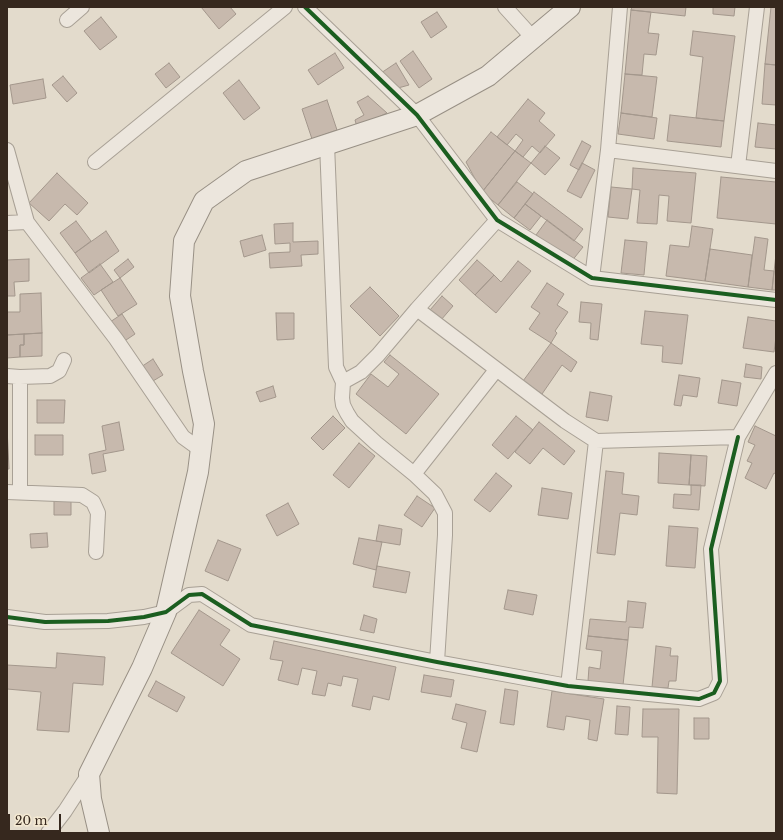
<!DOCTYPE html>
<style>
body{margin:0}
#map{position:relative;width:783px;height:840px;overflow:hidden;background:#e3dbcc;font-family:"Libre Baskerville",serif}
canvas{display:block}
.frame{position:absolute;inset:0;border:8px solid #36281e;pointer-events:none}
.scale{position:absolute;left:8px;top:814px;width:53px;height:18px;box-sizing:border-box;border:2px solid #36281e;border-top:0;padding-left:5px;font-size:12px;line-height:14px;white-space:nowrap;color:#36281e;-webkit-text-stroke:3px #f4e9d2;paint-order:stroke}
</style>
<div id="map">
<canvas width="783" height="840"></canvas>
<div class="frame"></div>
<div class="scale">20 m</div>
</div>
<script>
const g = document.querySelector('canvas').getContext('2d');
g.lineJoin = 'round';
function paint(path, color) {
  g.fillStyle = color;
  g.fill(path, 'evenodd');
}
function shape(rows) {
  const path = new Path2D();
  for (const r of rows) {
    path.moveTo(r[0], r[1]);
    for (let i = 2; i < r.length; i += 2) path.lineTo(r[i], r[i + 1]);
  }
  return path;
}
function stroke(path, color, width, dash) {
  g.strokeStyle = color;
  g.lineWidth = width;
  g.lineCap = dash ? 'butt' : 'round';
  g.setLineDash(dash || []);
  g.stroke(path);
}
const building = shape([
 [201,7,230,7,236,14,219,29,201,7],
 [632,7,686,7,685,16,631,10,632,7],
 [713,7,735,7,734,16,713,14,713,7],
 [771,7,776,7,776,65,765,64,771,7],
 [631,10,651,12,648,33,659,34,656,55,644,54,642,75,625,74,631,10],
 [437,12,447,27,431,38,421,22,437,12],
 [101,17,117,37,100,50,84,31,101,17],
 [693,31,735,36,724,121,696,118,703,57,690,55,693,31],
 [413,51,432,79,419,88,400,61,413,51],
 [335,53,344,68,318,85,308,70,335,53],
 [169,63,180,77,166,88,155,74,169,63],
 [396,63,409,85,398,88,381,73,396,63],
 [765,64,776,65,776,105,762,104,765,64],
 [625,74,657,77,652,117,621,113,625,74],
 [63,76,77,93,67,102,52,85,63,76],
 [43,79,46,98,13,104,10,85,43,79],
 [239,80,260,108,244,120,223,93,239,80],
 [368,96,387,113,357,127,355,120,364,115,357,102,368,96],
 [528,99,545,113,539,121,555,135,540,153,532,146,523,157,515,151,523,140,516,134,507,145,497,137,528,99],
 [327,100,337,130,312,139,302,109,327,100],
 [621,113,657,118,654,139,618,134,621,113],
 [670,115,724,121,721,147,667,141,670,115],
 [758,123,776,125,776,149,755,147,758,123],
 [491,132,515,151,482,192,466,162,491,132],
 [582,141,591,146,579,170,570,165,582,141],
 [545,146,560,158,545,175,531,163,545,146],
 [515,151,531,163,498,205,482,192,515,151],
 [582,163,595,170,581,198,567,191,582,163],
 [633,168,696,173,691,223,667,221,669,196,659,195,657,224,637,223,640,190,632,189,633,168],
 [57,173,88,203,77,215,65,204,49,221,29,203,57,173],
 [721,177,776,182,776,224,717,218,721,177],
 [517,182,533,194,514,218,498,205,517,182],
 [611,187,632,189,628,219,608,217,611,187],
 [534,192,583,229,574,241,525,204,534,192],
 [525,204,541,216,530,230,514,218,525,204],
 [547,220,583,247,571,262,536,235,547,220],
 [76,221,91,241,75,253,60,233,76,221],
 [293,223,293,242,318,241,318,254,301,255,302,266,270,268,269,253,290,252,290,243,275,244,274,224,293,223],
 [692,226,713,229,705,281,666,276,670,245,689,247,692,226],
 [106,231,119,251,89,273,75,253,106,231],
 [262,235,266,250,244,257,240,241,262,235],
 [755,237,768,239,764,270,774,271,772,290,748,287,755,237],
 [625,240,647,242,644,275,621,273,625,240],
 [710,249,752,255,748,287,705,281,710,249],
 [776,254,776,290,772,290,776,254],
 [29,259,29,281,14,282,15,296,7,296,7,260,29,259],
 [128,259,134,267,120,278,114,270,128,259],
 [477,260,494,275,475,295,459,280,477,260],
 [518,261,531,271,496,313,475,295,494,275,501,282,518,261],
 [100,264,113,282,94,295,81,278,100,264],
 [120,278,137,304,118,316,101,290,120,278],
 [547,283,564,294,557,305,568,312,555,331,557,333,551,343,529,329,540,313,531,307,547,283],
 [370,287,399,316,380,336,350,306,370,287],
 [41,293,42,333,7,335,7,312,20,312,20,294,41,293],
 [442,296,453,306,441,320,430,310,442,296],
 [581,302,602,304,598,340,590,339,591,323,579,322,581,302],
 [645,311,688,315,682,364,662,362,663,346,641,344,645,311],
 [276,313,294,313,294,339,277,340,276,313],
 [122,314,135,334,123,342,110,322,122,314],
 [748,317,776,321,776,337,774,352,743,348,748,317],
 [42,333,42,356,20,357,20,345,24,345,24,334,42,333],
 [24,334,24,345,20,345,20,357,7,358,7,335,24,334],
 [551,343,577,362,571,372,562,365,542,394,523,381,551,343],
 [390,355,439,394,406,434,356,394,371,374,388,387,399,374,384,362,390,355],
 [153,359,163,375,148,384,138,369,153,359],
 [746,364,762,367,761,379,744,377,746,364],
 [679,375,700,378,697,397,683,395,681,406,674,405,679,375],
 [722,380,741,383,737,406,718,403,722,380],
 [273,386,276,397,260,402,256,392,273,386],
 [590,392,612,396,608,421,586,417,590,392],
 [37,400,65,400,64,423,37,423,37,400],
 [333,416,345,428,323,450,311,438,333,416],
 [516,416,533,430,508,459,492,445,516,416],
 [119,422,124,450,103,454,106,471,92,474,89,454,106,450,102,426,119,422],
 [539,422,575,451,564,465,543,448,530,464,515,452,539,422],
 [755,426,776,436,776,474,774,473,766,489,745,478,752,463,747,461,755,445,748,442,755,426],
 [7,427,9,469,7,469,7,427],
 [35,435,63,435,63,455,35,455,35,435],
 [359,443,375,456,349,488,333,475,359,443],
 [659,453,691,455,689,485,658,483,659,453],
 [691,455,707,456,705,486,689,485,691,455],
 [606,471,624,473,622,494,639,496,637,515,620,513,615,555,597,553,606,471],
 [496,473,512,486,490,512,474,500,496,473],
 [691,485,701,485,699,510,673,508,674,494,691,495,691,485],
 [542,488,572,493,568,519,538,515,542,488],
 [417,496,435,508,422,527,404,515,417,496],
 [54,498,71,498,71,515,54,515,54,498],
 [288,503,299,524,277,536,266,515,288,503],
 [379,525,402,529,400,545,376,541,379,525],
 [669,526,698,528,695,568,666,566,669,526],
 [47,533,48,547,31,548,30,534,47,533],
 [359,538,382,542,376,570,353,564,359,538],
 [218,540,241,549,228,581,205,571,218,540],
 [377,566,410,572,406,593,373,587,377,566],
 [508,590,537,595,533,615,504,609,508,590],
 [628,601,646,603,643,628,629,627,628,640,588,636,590,619,626,622,628,601],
 [199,610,230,630,220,645,240,659,223,686,171,653,199,610],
 [364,615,377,619,374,633,360,630,364,615],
 [588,636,628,640,623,685,588,681,589,667,600,669,602,651,586,649,588,636],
 [274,641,396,667,389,700,373,696,370,710,352,706,358,679,343,676,341,686,328,683,325,696,312,694,317,671,302,668,298,685,278,680,283,661,270,659,274,641],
 [656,646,671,648,670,656,678,656,676,681,669,681,668,688,652,687,656,646],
 [57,653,105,657,103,685,73,683,69,732,37,730,41,692,7,689,7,665,56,668,57,653],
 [424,675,454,680,451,697,421,692,424,675],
 [156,681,185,697,177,712,148,696,156,681],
 [505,689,518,691,514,725,500,723,505,689],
 [552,691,604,699,597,741,588,739,590,720,566,716,564,730,547,727,552,691],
 [456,704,486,711,477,752,461,748,467,723,452,719,456,704],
 [617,706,630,707,628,735,615,734,617,706],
 [643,709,679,709,677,794,657,793,658,737,642,737,643,709],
 [694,718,709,718,709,739,694,739,694,718]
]);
const minor = shape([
 [305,7,417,115,497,220,592,278,776,300],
 [505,7,533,38],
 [67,20,82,7],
 [327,144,336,367,343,382,342,398,343,405,347,413,352,421,376,443,414,474],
 [7,150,27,222,116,339,183,437,201,450],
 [608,150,776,171],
 [95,162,285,7],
 [738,166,757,7],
 [7,223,27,222],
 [592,278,608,150,620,7],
 [417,309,565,421,596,441,738,437,776,373],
 [7,376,20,377],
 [343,382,361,372,378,355,417,309,497,220],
 [7,492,82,495,93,502,98,513,96,552],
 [20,492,20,377,50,376,59,371,64,360],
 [7,617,45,622,108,621,144,617,166,612,189,595,202,594,251,625,437,662,568,686,699,699,714,693,720,681,711,549,738,437],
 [437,662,445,535,445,513,435,494,414,474,496,370],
 [568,686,596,441],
 [48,833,65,811,89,774]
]);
const secondary = shape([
 [99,833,91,799,89,774,142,668,166,612,198,472,204,424,193,371,180,296,184,241,204,201,246,171,417,115,488,76,570,7]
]);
const cycleway = shape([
 [305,7,417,115,497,220,592,278,776,300],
 [7,617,45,622,108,621,144,617,166,612,189,595,202,594,251,625,437,662,568,686,699,699,714,693,720,681,711,549,738,437]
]);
paint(building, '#c7b9ad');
stroke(building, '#a3978c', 1);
stroke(minor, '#a8a095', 16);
stroke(secondary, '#989085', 22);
stroke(minor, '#ece6dd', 14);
stroke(secondary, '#ece6dd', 20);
stroke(cycleway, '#1b5e20', 4);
</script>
